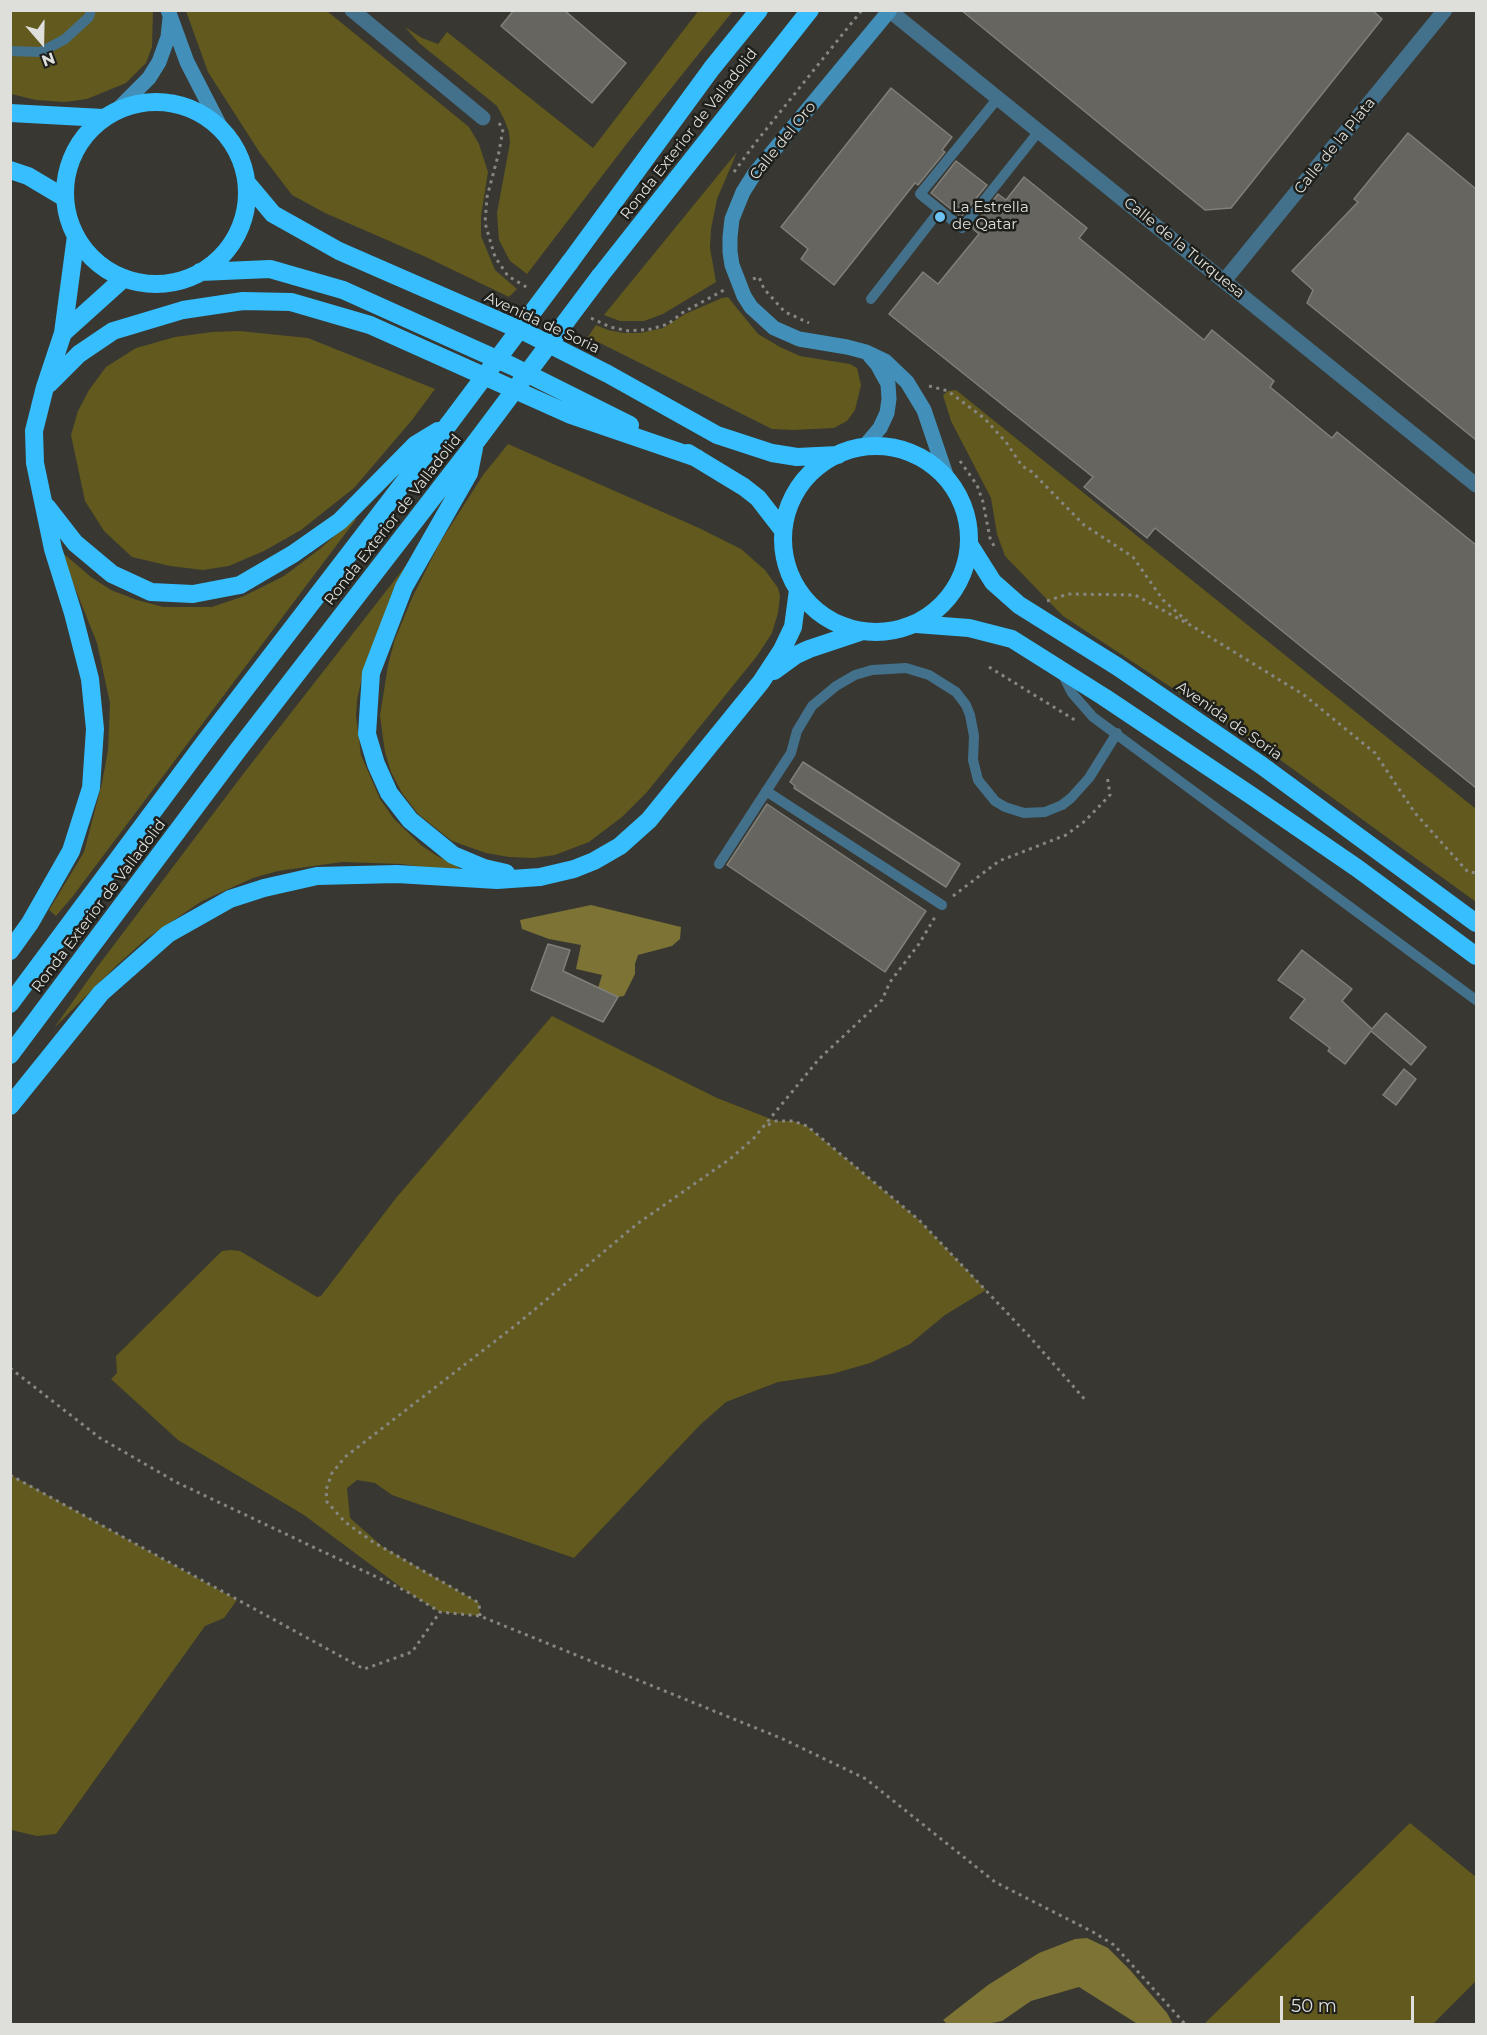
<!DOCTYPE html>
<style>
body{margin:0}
#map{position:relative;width:1487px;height:2035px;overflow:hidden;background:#383731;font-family:Montserrat,sans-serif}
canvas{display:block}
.frame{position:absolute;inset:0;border:12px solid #dededa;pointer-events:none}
.north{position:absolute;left:12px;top:12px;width:60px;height:60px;-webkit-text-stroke:4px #1e1e1b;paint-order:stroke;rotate:160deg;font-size:16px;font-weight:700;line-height:24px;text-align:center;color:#dededa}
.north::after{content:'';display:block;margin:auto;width:21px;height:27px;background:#dededa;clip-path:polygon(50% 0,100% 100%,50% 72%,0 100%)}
.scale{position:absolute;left:1280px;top:1996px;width:134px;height:27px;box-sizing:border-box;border:3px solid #dededa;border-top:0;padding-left:8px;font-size:18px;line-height:21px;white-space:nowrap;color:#dededa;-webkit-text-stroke:4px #1e1e1b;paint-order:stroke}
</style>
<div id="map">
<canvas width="1487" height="2035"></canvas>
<div class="frame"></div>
<div class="north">N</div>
<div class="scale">50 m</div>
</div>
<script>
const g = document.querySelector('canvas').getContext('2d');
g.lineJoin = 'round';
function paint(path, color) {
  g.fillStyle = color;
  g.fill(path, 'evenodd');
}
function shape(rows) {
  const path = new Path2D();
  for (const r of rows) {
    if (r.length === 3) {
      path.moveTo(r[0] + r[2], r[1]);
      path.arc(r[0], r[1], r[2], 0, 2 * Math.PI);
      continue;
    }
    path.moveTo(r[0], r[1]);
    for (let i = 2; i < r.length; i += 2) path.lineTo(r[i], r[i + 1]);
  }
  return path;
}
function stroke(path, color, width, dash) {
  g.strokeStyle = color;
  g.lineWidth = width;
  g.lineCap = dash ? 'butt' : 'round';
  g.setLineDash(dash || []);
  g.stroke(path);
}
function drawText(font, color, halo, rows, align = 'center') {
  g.font = font + ' Montserrat,sans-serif';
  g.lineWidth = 5;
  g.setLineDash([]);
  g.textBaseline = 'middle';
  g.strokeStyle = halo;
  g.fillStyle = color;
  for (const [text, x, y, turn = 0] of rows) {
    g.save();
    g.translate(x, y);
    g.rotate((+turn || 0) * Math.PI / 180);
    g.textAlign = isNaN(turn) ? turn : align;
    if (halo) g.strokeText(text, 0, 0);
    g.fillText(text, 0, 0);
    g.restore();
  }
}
const green = shape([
 [699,10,733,11,625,146,527,274,510,261,499,240,497,213,510,143,509,132,504,119,497,106,419,43,405,27,422,38,438,44,447,32,593,148],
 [11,11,153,11,152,47,146,63,126,83,87,99,65,102,36,100,11,94],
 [186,11,327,11,469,127,479,144,488,172,481,216,481,236,495,270,517,289,509,297,426,257,325,213,292,195,260,153,208,72],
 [737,152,717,199,711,229,710,248,716,282,663,314,644,321,620,321,604,315],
 [728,297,758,334,780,347,800,356,850,364,857,368,861,385,855,410,847,421,834,428,793,430,772,429,588,337,596,325,608,330,624,333,640,333,663,328,685,314,722,298],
 [239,331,308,338,435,389,412,420,354,488,301,530,264,551,229,566,203,570,170,566,132,557,104,531,85,501,71,435,78,411,89,390,106,367,136,348,175,337,212,332],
 [956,390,1476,809,1476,902,1268,751,1063,616,1005,556,997,534,991,498,951,421,943,395,948,391],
 [508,444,699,528,741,549,765,570,778,588,780,596,778,613,772,633,757,656,647,792,622,817,589,842,555,855,534,858,509,857,486,853,452,841,418,814,402,793,391,772,385,752,380,716,388,665,395,639,412,598,439,544,483,475],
 [357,518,73,896,56,916,49,910,84,852,102,783,108,750,110,703,97,643,62,556,64,554,91,577,111,590,137,600,163,607,212,607,244,596,284,576,321,548,351,521],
 [408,563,368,656,361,682,357,700,356,716,361,755,380,799,394,819,422,846,439,857,457,865,461,872,401,864,342,862,278,871,253,878,202,901,146,939,116,966,54,1028,98,966,247,769],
 [552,1016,717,1098,776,1121,793,1121,807,1126,919,1220,986,1290,945,1315,910,1344,870,1363,832,1374,778,1382,726,1402,700,1425,574,1558,392,1495,375,1483,357,1480,347,1488,350,1518,383,1547,479,1603,480,1616,440,1612,406,1591,304,1515,178,1440,111,1379,117,1373,116,1356,222,1251,231,1250,240,1251,317,1297,321,1296,396,1198],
 [11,1475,237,1600,224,1618,205,1626,56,1834,37,1836,11,1830],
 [1410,1823,1476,1877,1476,1981,1433,2024,1204,2024]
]);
const forest = shape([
 [591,905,681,927,680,939,672,946,638,955,635,964,635,974,624,996,618,997,598,988,602,975,576,969,581,945,549,939,522,929,520,920],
 [1087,1938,1108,1948,1130,1970,1167,2013,1173,2024,1136,2023,1079,1987,1031,2001,1002,2021,987,2024,947,2024,943,2020,988,1985,1039,1953,1075,1939]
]);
const building = shape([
 [514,10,564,10,626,63,592,103,501,26,514,10],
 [961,10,1372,10,1382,19,1231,208,1205,210,961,10],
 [891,88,952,137,942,150,945,152,918,185,915,183,834,285,801,259,808,249,781,227,891,88],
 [1408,133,1476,189,1476,440,1307,303,1313,290,1292,271,1358,202,1354,199,1408,133],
 [956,161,987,185,961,217,931,193,956,161],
 [1024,177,1087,228,1079,238,1204,340,1212,330,1274,381,1270,387,1332,438,1337,432,1476,545,1476,788,1155,528,1147,538,1084,487,1093,477,889,314,923,272,938,284,979,234,972,228,998,194,1006,200,1024,177],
 [803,762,960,864,946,887,794,788,795,786,790,782,803,762],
 [767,804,926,911,885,972,727,865,767,804],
 [548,944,570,950,563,971,618,997,603,1022,531,990,548,944],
 [1302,950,1352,989,1342,1001,1372,1029,1386,1013,1426,1047,1411,1065,1371,1031,1345,1064,1328,1051,1330,1048,1290,1018,1305,999,1278,980,1302,950],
 [1404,1069,1416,1079,1396,1105,1383,1095,1404,1069]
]);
const path = shape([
 [499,123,503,129,499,152,487,197,485,223,495,257,508,276,528,288],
 [734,172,756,142,862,10],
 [753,279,759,277,764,289,785,312,809,323],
 [591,318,610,327,629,331,651,329,668,324,682,313,724,290],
 [929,386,948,391,984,418,1006,442,1022,466,1032,472,1084,525,1133,557,1163,600,1187,621],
 [960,461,977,485,983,502,990,538,996,550],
 [1047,601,1068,594,1135,595,1192,626,1304,695,1375,753,1415,813,1468,872,1476,873],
 [989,667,1078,722],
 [953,896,999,861,1066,835,1085,821,1110,795,1107,775],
 [768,1125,776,1121,793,1121,807,1126,919,1220,1030,1337,1087,1402],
 [10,1368,100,1438,176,1482,406,1591,440,1612,480,1616,783,1739,866,1779,995,1882,1093,1932,1114,1945,1185,2024],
 [10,1475,364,1669,412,1652,440,1612],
 [480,1616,479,1603,373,1542,345,1522,327,1502,326,1490,332,1473,345,1457,516,1325,637,1224,730,1159,754,1138,819,1059,882,1000,890,982,919,944,935,917]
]);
const lane = shape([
 [10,51,41,52,65,39,89,17,91,10],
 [998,98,920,194,962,228,1039,131],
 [871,299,940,210],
 [1062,673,1072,693,1093,717,1476,1000],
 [766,791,942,905],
 [719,864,791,753,797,731,812,706,836,686,855,675,872,670,906,668,929,675,956,692,966,705,970,715,974,736,973,760,978,780,995,801,1005,807,1024,813,1045,812,1062,805,1071,798,1089,778,1117,733]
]);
const street = shape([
 [352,10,483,118],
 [890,11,1476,485],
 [1224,281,1445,10]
]);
const secondary = shape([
 [168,10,187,62,222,130],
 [890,10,755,173,743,192,732,219,730,237,730,252,732,265,744,296,751,307,774,328,799,339,847,347,866,352,885,361,907,382,924,410,947,478],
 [117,110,149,78,159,62,168,37,170,18],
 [863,448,880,428,887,413,889,399,888,384,877,364,870,356]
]);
const highway = shape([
 [156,193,91],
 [10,113,103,118],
 [10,170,28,176,65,198],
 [247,183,273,214,339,251,527,333,608,374,717,435,772,453,797,457,838,455],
 [570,262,712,68,759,10],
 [200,272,270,269,343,290,512,366,630,425],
 [600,276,810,10],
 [63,333,124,278],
 [49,384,79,354,113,331,183,310,243,301,291,302,370,325,571,415,697,458],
 [876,539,93],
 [474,448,469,473,404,587,371,673,367,734,376,764,389,793,410,820,453,855,484,868,506,873],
 [688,453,744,487,758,498,782,529],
 [47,507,75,543,112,574,151,592,193,594,240,585,293,554,340,521,415,445,438,431],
 [969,544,993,582,1019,605,1118,667,1261,765,1476,923],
 [916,624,969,628,1012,639,1104,697,1249,794,1357,868,1476,956],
 [774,671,796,655,809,649,860,632],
 [10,951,30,923,71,851,91,788,95,729,90,679,73,613,53,549,35,463,34,431,45,387,63,333,76,236],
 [10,1004,204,743,448,425],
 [10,1055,238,750,475,443],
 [10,1106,101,993,168,934,230,899,264,888,317,876,397,874,497,880,540,877,574,869,594,861,620,846,649,820,761,682,782,650,793,627,798,590]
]);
const highwayBridge = shape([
 [448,425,570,262],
 [475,443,600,276]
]);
const markers = [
 [940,217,6,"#6cc3f2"]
];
const streetNames = [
 ["Ronda Exterior de Valladolid",689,134,-52],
 ["Calle del Oro",783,141,-51],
 ["Calle de la Plata",1335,146,-51],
 ["Calle de la Turquesa",1184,248,39],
 ["Avenida de Soria",542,323,25],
 ["Ronda Exterior de Valladolid",393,520,-52],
 ["Avenida de Soria",1229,721,35],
 ["Ronda Exterior de Valladolid",99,906,-53]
];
const poiNames = [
 ["La Estrella",952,208],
 ["de Qatar",952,225]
];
paint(green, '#61591e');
paint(forest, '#7c7334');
paint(building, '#66655f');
stroke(building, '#807f78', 1.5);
stroke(path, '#878681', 3, [3, 4.5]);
stroke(lane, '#43718b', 10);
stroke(street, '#43718b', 15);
stroke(secondary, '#4290b9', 15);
stroke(highway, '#36befe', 18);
stroke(highwayBridge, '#36befe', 18);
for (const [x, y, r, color] of markers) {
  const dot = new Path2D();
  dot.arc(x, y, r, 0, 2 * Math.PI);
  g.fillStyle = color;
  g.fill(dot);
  stroke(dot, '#1e1e1b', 2);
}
drawText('15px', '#dededa', '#1e1e1b', streetNames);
drawText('15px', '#dededa', '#1e1e1b', poiNames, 'left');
</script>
